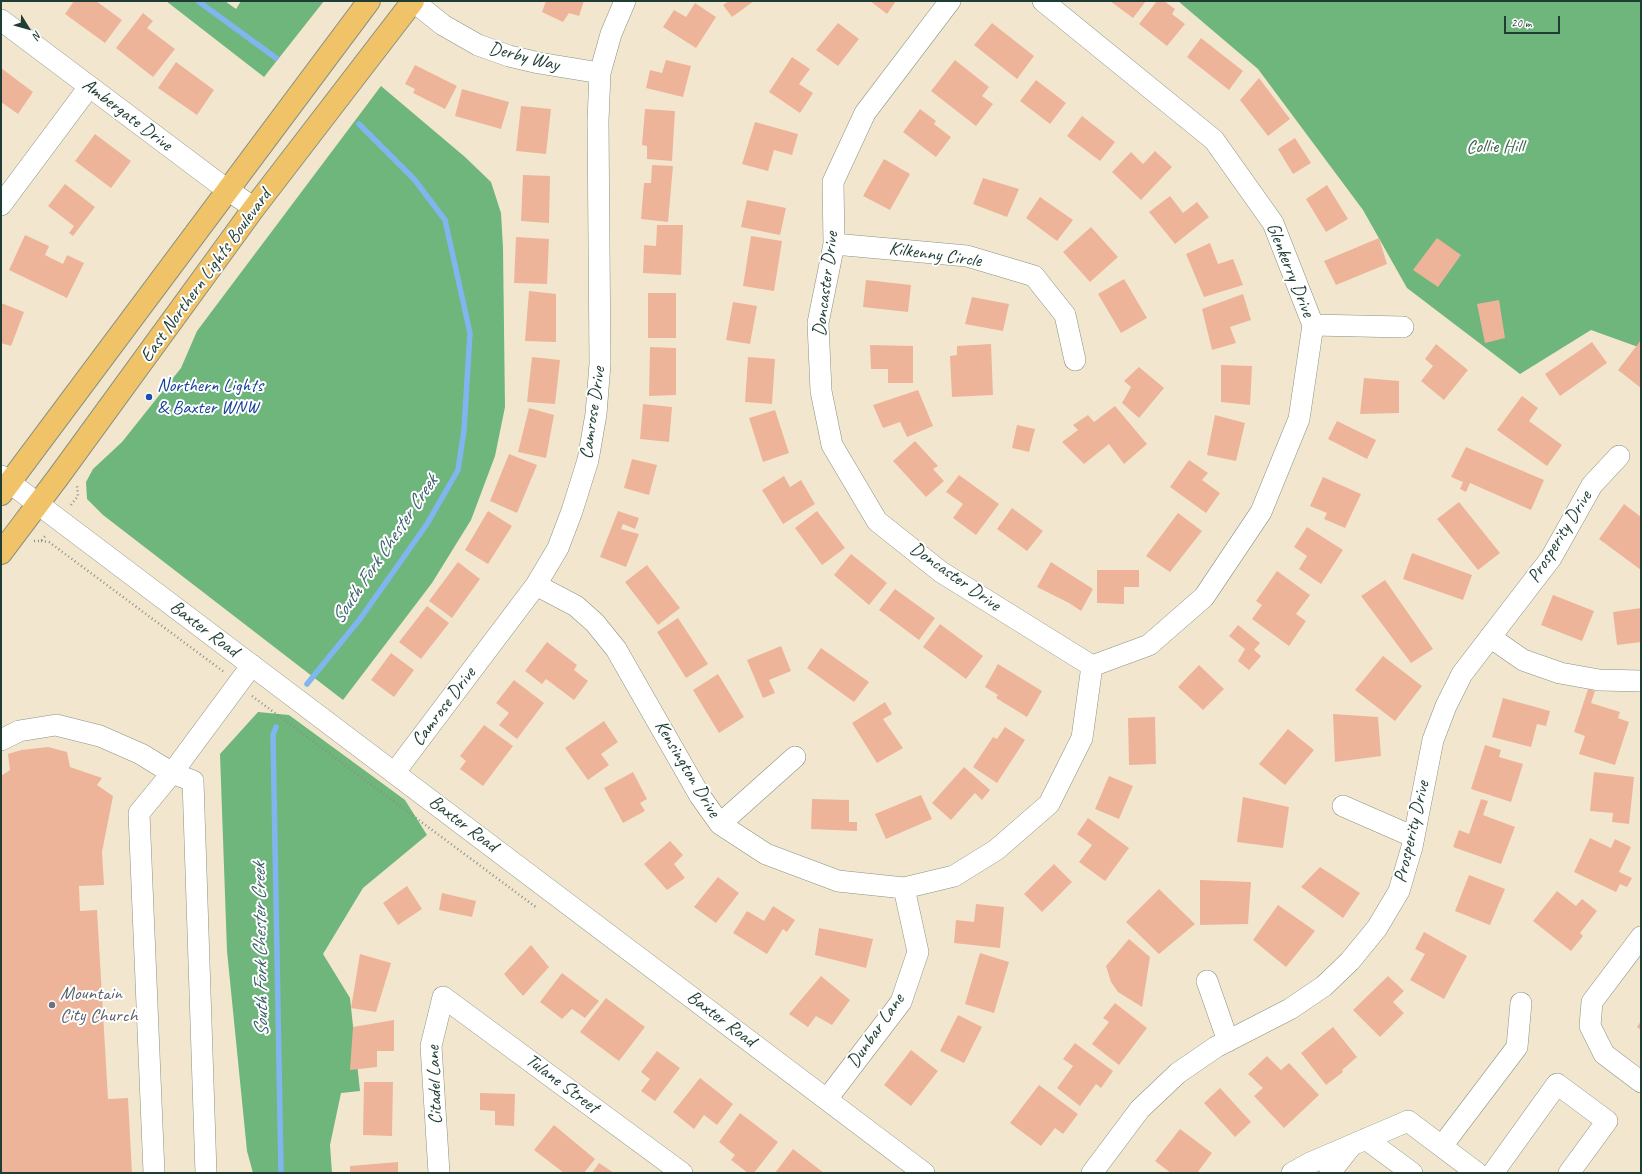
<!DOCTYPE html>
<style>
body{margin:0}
#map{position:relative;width:1642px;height:1174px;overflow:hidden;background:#f2e7ce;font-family:Caveat,sans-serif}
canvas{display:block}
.frame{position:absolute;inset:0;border:2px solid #1f3d34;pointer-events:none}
.north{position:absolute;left:8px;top:8px;width:40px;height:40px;-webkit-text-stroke:3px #fff;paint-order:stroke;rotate:127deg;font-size:11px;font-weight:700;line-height:16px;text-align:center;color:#1f3d34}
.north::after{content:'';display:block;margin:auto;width:14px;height:18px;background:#1f3d34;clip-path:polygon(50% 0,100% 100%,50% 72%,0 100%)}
.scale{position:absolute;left:1504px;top:16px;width:56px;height:18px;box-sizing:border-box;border:2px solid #1f3d34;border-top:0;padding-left:5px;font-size:12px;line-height:14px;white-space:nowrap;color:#1f3d34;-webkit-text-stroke:3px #fff;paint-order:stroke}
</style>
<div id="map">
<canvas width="1642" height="1174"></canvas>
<div class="frame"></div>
<div class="north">N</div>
<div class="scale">20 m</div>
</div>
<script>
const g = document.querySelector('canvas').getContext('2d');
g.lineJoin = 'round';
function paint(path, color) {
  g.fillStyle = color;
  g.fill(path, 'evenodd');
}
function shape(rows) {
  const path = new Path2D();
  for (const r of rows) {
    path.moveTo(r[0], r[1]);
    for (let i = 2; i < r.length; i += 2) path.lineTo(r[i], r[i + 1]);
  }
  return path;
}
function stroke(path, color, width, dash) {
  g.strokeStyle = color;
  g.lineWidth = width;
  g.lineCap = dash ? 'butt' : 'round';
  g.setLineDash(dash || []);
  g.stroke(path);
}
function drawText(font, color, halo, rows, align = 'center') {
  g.font = font + ' Caveat,sans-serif';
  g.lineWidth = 4;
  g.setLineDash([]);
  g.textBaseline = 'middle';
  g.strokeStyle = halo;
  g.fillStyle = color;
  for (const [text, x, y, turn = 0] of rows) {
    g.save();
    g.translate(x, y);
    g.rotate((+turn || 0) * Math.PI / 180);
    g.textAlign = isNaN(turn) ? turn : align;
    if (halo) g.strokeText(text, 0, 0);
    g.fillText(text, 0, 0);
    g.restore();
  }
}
const forest = shape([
 [166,1,225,1,236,9,241,1,324,1,264,77],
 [1178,1,1641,1,1641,348,1591,330,1520,374,1407,288,1363,210,1258,69],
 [381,86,465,157,491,182,501,213,503,248,505,407,495,456,471,520,432,583,343,700,103,515,87,499,86,482,93,469,122,442,181,368,197,331],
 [258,712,289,715,405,800,427,835,363,888,323,954,350,998,360,1091,341,1093,330,1145,332,1173,253,1173,247,1151,227,951,220,754]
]);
const stream = shape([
 [198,1,276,58],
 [307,684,360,619,427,524,458,470,464,430,470,333,445,220,414,179,359,124],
 [276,727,273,735,281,1173]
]);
const building = shape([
 [74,1,96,1,122,20,105,43,65,14],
 [546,1,584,1,579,16,569,13,563,22,542,12],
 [729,1,754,1,732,17,723,5],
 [870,1,896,1,887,14],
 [1110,1,1146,1,1133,18],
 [1157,1,1164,1,1175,9,1172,14,1185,24,1167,46,1139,24],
 [695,3,716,17,696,48,663,27,674,10,686,17],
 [143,13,153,21,147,28,175,49,153,77,116,48],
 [838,23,859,39,838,66,816,50],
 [992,23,1034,56,1017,79,974,45],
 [1201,38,1243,71,1229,90,1187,57],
 [792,57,810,69,799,84,813,93,800,113,769,92],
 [666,60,691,66,683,97,646,88,650,70,662,73],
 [955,60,989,87,982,96,993,104,976,126,931,91],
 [176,62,214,90,197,115,158,88],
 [415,65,457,86,445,109,413,93,415,89,405,84],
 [1,68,33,92,18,114,1,102],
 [1259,78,1290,119,1268,136,1240,100],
 [1036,80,1066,103,1050,124,1020,101],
 [462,89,509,102,501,129,455,116],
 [521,106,551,109,546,154,516,151],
 [645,109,675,111,672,161,647,159,647,146,642,145],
 [920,109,936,121,934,124,951,137,936,157,903,132],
 [1082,116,1115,142,1100,161,1067,136],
 [755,122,798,134,792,155,774,150,768,171,742,164],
 [95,134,131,161,111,188,75,161],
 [1295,138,1311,163,1293,174,1278,149],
 [1155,151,1172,167,1141,200,1112,172,1131,152,1143,164],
 [884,159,910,174,890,210,863,196],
 [652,165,673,166,668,222,641,219,644,183,651,183],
 [523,175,550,176,549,223,521,221],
 [983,178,1019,189,1007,217,973,204],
 [65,184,95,207,73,236,69,233,74,226,48,206],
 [1327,185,1348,219,1326,232,1306,199],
 [1170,196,1183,213,1197,202,1209,217,1175,244,1149,212],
 [1040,197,1073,220,1057,241,1026,218],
 [747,200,786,208,780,235,741,227],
 [657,225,683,225,681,275,643,273,644,245,656,246],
 [1091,227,1118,257,1090,282,1063,252],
 [25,235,49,246,45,255,63,264,67,255,84,263,67,298,9,270],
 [751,236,782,241,774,291,743,286],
 [516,237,549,239,547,284,514,283],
 [1379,238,1387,264,1336,285,1324,261],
 [1437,238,1461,255,1438,287,1413,270],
 [1210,243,1218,264,1233,259,1243,285,1204,297,1186,254],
 [1124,279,1147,318,1121,333,1098,294],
 [866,280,911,285,908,312,863,307],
 [529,291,556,294,556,342,525,341],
 [648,293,676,293,676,338,648,338],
 [1243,294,1251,320,1230,327,1236,343,1212,350,1202,309],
 [972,297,1009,304,1003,331,965,324],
 [1499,300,1505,338,1485,343,1477,304],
 [733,302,757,306,750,344,726,340],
 [1,303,24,312,11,346,1,343],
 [1641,340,1641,388,1618,370],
 [1592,342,1607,363,1560,396,1545,374],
 [991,344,993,395,952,397,950,356,957,355,957,346],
 [1436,344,1468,370,1444,400,1421,381,1433,366,1425,359],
 [870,345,913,346,913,383,888,383,888,369,871,369],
 [650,347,676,348,676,395,649,396],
 [532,357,560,360,555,404,527,402],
 [748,357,775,359,772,404,745,402],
 [1221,365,1252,366,1250,405,1221,402],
 [1139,367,1164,388,1139,418,1122,403,1131,387,1124,381],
 [1364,378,1399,381,1399,413,1360,414],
 [918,390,933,426,907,437,900,422,883,428,873,405],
 [1522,396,1538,408,1529,421,1562,445,1547,466,1497,430],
 [643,404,672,407,669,442,640,439],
 [1115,406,1147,444,1124,464,1109,444,1084,464,1062,442,1078,430,1073,425,1088,415,1094,422],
 [529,408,554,415,546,458,518,452],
 [775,410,789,453,763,462,749,418],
 [1215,415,1245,423,1236,461,1207,455],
 [1337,421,1376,440,1367,459,1328,439],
 [1017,425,1035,429,1029,452,1012,448],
 [915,441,938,466,933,469,944,481,926,497,893,461],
 [1466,447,1544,480,1531,510,1470,483,1466,492,1460,489,1463,482,1451,477],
 [509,454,537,465,517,513,490,501],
 [632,459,657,465,649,495,624,488],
 [1189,460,1208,473,1202,480,1220,493,1206,513,1170,487],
 [959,475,999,504,976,535,953,518,963,504,946,492],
 [784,476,790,487,801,480,815,504,783,524,762,490],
 [1323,477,1361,494,1345,528,1324,519,1327,513,1310,506],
 [1459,502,1500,553,1478,570,1437,519],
 [1624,504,1641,517,1641,570,1599,539],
 [1012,508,1043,531,1027,551,997,529],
 [488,511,512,526,488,564,465,550],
 [618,511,639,518,635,529,623,524,621,529,639,534,626,567,600,557],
 [817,511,845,548,822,565,795,528],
 [1178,513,1202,531,1170,572,1146,556],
 [1307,527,1343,550,1321,584,1299,569,1307,556,1294,547],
 [1412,553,1472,575,1463,600,1403,579],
 [851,554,887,583,869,605,834,575],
 [458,562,480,579,452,618,429,601],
 [1051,562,1093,589,1081,611,1069,603,1037,587],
 [647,565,680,608,658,625,625,582],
 [1097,570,1139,570,1139,587,1124,587,1124,604,1097,603],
 [1277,571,1310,595,1296,614,1306,621,1289,646,1252,619,1262,605,1256,601],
 [1385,580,1433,649,1411,663,1361,596],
 [895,589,935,618,919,640,879,610],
 [1553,595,1594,611,1582,641,1541,625],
 [427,606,449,623,421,659,399,642],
 [1641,608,1641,642,1617,645,1613,612],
 [678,618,708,664,686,678,657,632],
 [940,624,983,656,966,679,923,647],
 [1238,625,1260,643,1254,650,1261,656,1249,670,1238,661,1245,649,1229,636],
 [547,642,577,665,574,670,588,681,574,700,546,679,542,684,525,671],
 [781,646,791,671,769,680,775,693,763,698,747,660],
 [821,648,869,682,854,702,807,668],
 [391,653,414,670,394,697,371,680],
 [1383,656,1422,686,1395,721,1355,690],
 [998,664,1042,691,1027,717,996,698,998,695,985,687],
 [1199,665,1224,689,1203,710,1178,687],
 [718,674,744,717,719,733,693,690],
 [514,680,544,703,517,739,499,725,509,713,496,703],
 [1588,689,1595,691,1591,703,1620,712,1618,718,1629,722,1615,765,1579,754,1585,736,1574,732],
 [1503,698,1550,711,1546,726,1537,724,1531,747,1492,737],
 [885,702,892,714,883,719,903,748,877,763,852,723],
 [1333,714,1378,717,1381,756,1335,762],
 [1155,717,1156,764,1129,765,1128,718],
 [604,721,618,742,601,754,609,765,588,780,565,748],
 [484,725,513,746,483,786,460,769,466,761,460,756],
 [1005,727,1025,740,997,783,973,767,993,737,997,739],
 [1288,729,1314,750,1285,785,1259,764],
 [1485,745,1501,750,1499,757,1523,764,1511,802,1471,789],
 [48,747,67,752,70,767,102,778,97,785,113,796,102,852,104,885,79,886,80,911,97,910,108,1099,128,1098,132,1173,1,1173,1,776,10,770,8,754,21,750],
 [964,767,990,790,982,800,975,793,951,820,932,803],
 [633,772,647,799,640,803,645,811,623,823,604,788],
 [1594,772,1634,777,1629,824,1612,822,1613,813,1590,811],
 [1109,776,1133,786,1119,819,1095,809],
 [921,795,932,819,886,839,875,814],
 [1243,797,1289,807,1283,848,1237,842],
 [812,799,849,800,849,822,857,822,857,831,811,829],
 [1481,799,1488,801,1483,815,1515,827,1501,864,1453,847,1459,830,1469,834],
 [1088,818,1129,848,1105,881,1079,862,1092,845,1077,834],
 [1590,838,1611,848,1615,839,1631,847,1619,872,1632,878,1627,887,1620,884,1616,892,1574,872],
 [670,841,683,855,674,864,685,878,667,890,644,864],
 [1054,864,1072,882,1042,912,1024,894],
 [1320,867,1360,893,1343,918,1301,887],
 [1469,875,1505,889,1490,925,1455,911],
 [718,877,739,893,716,923,694,907],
 [1200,880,1251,882,1248,924,1200,925],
 [407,886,422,909,398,925,383,903],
 [1159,889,1195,924,1159,954,1126,922],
 [1557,891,1576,906,1582,899,1597,911,1580,933,1583,936,1571,951,1533,921],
 [442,893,476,901,472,917,439,910],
 [976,904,1004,907,1000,948,954,943,956,920,974,922],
 [1278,905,1315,931,1286,967,1253,940],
 [773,906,795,920,787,932,783,929,767,954,733,933,747,911,764,921],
 [819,928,873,939,866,968,815,955],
 [1424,932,1467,956,1444,999,1410,980,1425,954,1415,949],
 [1129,939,1150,957,1142,1007,1118,992,1111,982,1106,966],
 [531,945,549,967,523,996,504,974],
 [980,953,1009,962,994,1013,965,1004],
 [360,954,391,963,376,1012,351,1008],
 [562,973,599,1001,585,1018,572,1009,562,1019,540,1002],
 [821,976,850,1000,832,1025,816,1016,808,1027,789,1014],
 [1388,976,1404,991,1393,1002,1404,1013,1380,1037,1353,1010],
 [606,998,645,1027,619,1061,580,1032],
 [1115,1003,1147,1028,1119,1065,1092,1044,1109,1022,1103,1018],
 [958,1015,982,1027,964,1063,940,1051],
 [394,1020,394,1051,377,1051,377,1067,350,1070,353,1027],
 [1641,1021,1641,1030,1637,1027],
 [1333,1027,1357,1057,1342,1070,1343,1072,1326,1085,1301,1053],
 [1075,1043,1113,1071,1101,1088,1096,1084,1080,1106,1057,1088,1073,1066,1063,1059],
 [911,1050,938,1071,911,1106,884,1085],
 [657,1051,680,1068,655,1101,641,1091,650,1079,641,1072],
 [1267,1056,1281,1070,1289,1063,1319,1095,1284,1128,1254,1096,1263,1088,1248,1074],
 [700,1078,733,1104,717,1125,704,1115,694,1129,673,1112],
 [364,1082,393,1082,392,1136,363,1135],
 [1039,1085,1078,1114,1063,1134,1055,1128,1041,1146,1010,1123],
 [1220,1088,1251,1122,1235,1137,1204,1103],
 [480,1093,515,1094,514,1126,495,1125,495,1111,480,1110],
 [740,1113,778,1142,754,1173,748,1173,731,1160,735,1155,719,1142],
 [554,1125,595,1159,584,1173,564,1173,534,1150],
 [1180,1129,1212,1153,1197,1173,1171,1173,1155,1161],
 [793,1149,824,1173,775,1173],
 [398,1162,398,1173,350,1173,350,1166],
 [599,1163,614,1173,592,1173]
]);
const path = shape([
 [71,505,78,496,77,486],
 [34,541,41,541,46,535],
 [41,541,49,542,224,672],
 [252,696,537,908]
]);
const minor = shape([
 [413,1,443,25,478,45,509,56,539,63,600,73],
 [950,1,865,113,833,182,834,244,818,323,821,391,832,445,877,521,941,572,1092,666],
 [1043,1,1214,140,1273,223,1313,325,1299,419,1261,512,1204,597,1149,645,1092,666],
 [1,20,218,183,254,208],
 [1,205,89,87],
 [834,244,967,256,1034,276,1065,315,1075,360],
 [1313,325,1403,327],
 [1,476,924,1173],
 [536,585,576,606,595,623,616,649,700,796,720,824,766,854,838,881,904,888,954,876,996,850,1049,804,1082,738,1092,666],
 [1490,637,1523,660,1560,673,1599,680,1641,681],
 [1,740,19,731,56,725,100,736,141,754,172,773,193,781,206,1173],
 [395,772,536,585,558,548,572,511,588,460,596,414,600,364,598,121,600,73,611,34,625,1],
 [1343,806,1414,837],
 [720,824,795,757],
 [1641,937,1592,1002,1590,1026,1604,1054,1641,1082],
 [1207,981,1228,1041],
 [827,1099,901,1002,918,952,904,888],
 [1366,1139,1412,1173],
 [1442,1146,1517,1047,1521,1003],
 [154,1173,139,813,172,773,252,665],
 [439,1173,431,1046,443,997,682,1173],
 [1092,1173,1140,1109,1178,1073,1216,1047,1290,1009,1324,986,1350,961,1377,928,1399,891,1412,847,1433,740,1446,706,1462,674,1551,558,1592,485,1619,456],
 [1292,1173,1310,1163,1408,1121,1477,1173],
 [1330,1173,1351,1146],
 [1493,1173,1557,1084,1607,1121,1569,1173]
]);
const major = shape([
 [1,494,369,1],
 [1,553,59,476,254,208,413,1]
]);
const markers = [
 [149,397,4,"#1a4fb4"],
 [52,1005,4,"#6b7280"]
];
const streetNames = [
 ["Derby Way",524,57,14],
 ["Ambergate Drive",127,115,37],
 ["Kilkenny Circle",935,255,8],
 ["Glenkerry Drive",1290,270,68],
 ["East Northern Lights Boulevard",206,276,-54],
 ["Doncaster Drive",826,284,-83],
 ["Camrose Drive",593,413,-82],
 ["Prosperity Drive",1560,537,-58],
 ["Doncaster Drive",955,577,35],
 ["Baxter Road",204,629,37],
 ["Camrose Drive",444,707,-53],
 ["Kensington Drive",687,769,59],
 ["Baxter Road",463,824,37],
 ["Prosperity Drive",1412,832,-77],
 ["Baxter Road",721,1019,37],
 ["Dunbar Lane",876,1031,-55],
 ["Tulane Street",562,1084,37],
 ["Citadel Lane",435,1085,-92]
];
const parkNames = [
 ["Collie Hill",1495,147]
];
const transitNames = [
 ["Northern Lights",157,386],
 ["& Baxter WNW",157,408]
];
const worshipNames = [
 ["Mountain",60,994],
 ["City Church",60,1016]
];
const waterNames = [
 ["South Fork Chester Creek",385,550,-56],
 ["South Fork Chester Creek",261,950,-91]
];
paint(forest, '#6eb67b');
stroke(stream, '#80b6ef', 5.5);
paint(building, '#eeb499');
stroke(minor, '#889281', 22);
stroke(major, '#889281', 24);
stroke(path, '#889281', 2.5, [1, 3]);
stroke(minor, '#fff', 21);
stroke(major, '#f1c369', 22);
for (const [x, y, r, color] of markers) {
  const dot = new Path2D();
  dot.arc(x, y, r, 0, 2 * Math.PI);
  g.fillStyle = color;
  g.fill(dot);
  stroke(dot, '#fff', 1.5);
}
drawText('19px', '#1f3d34', '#fff', streetNames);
drawText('19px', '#3a634b', '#fff', parkNames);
drawText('19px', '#164399', '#fff', transitNames, 'left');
drawText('19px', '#5b616d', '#fff', worshipNames, 'left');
drawText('italic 20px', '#3c616c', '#fff', waterNames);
</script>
